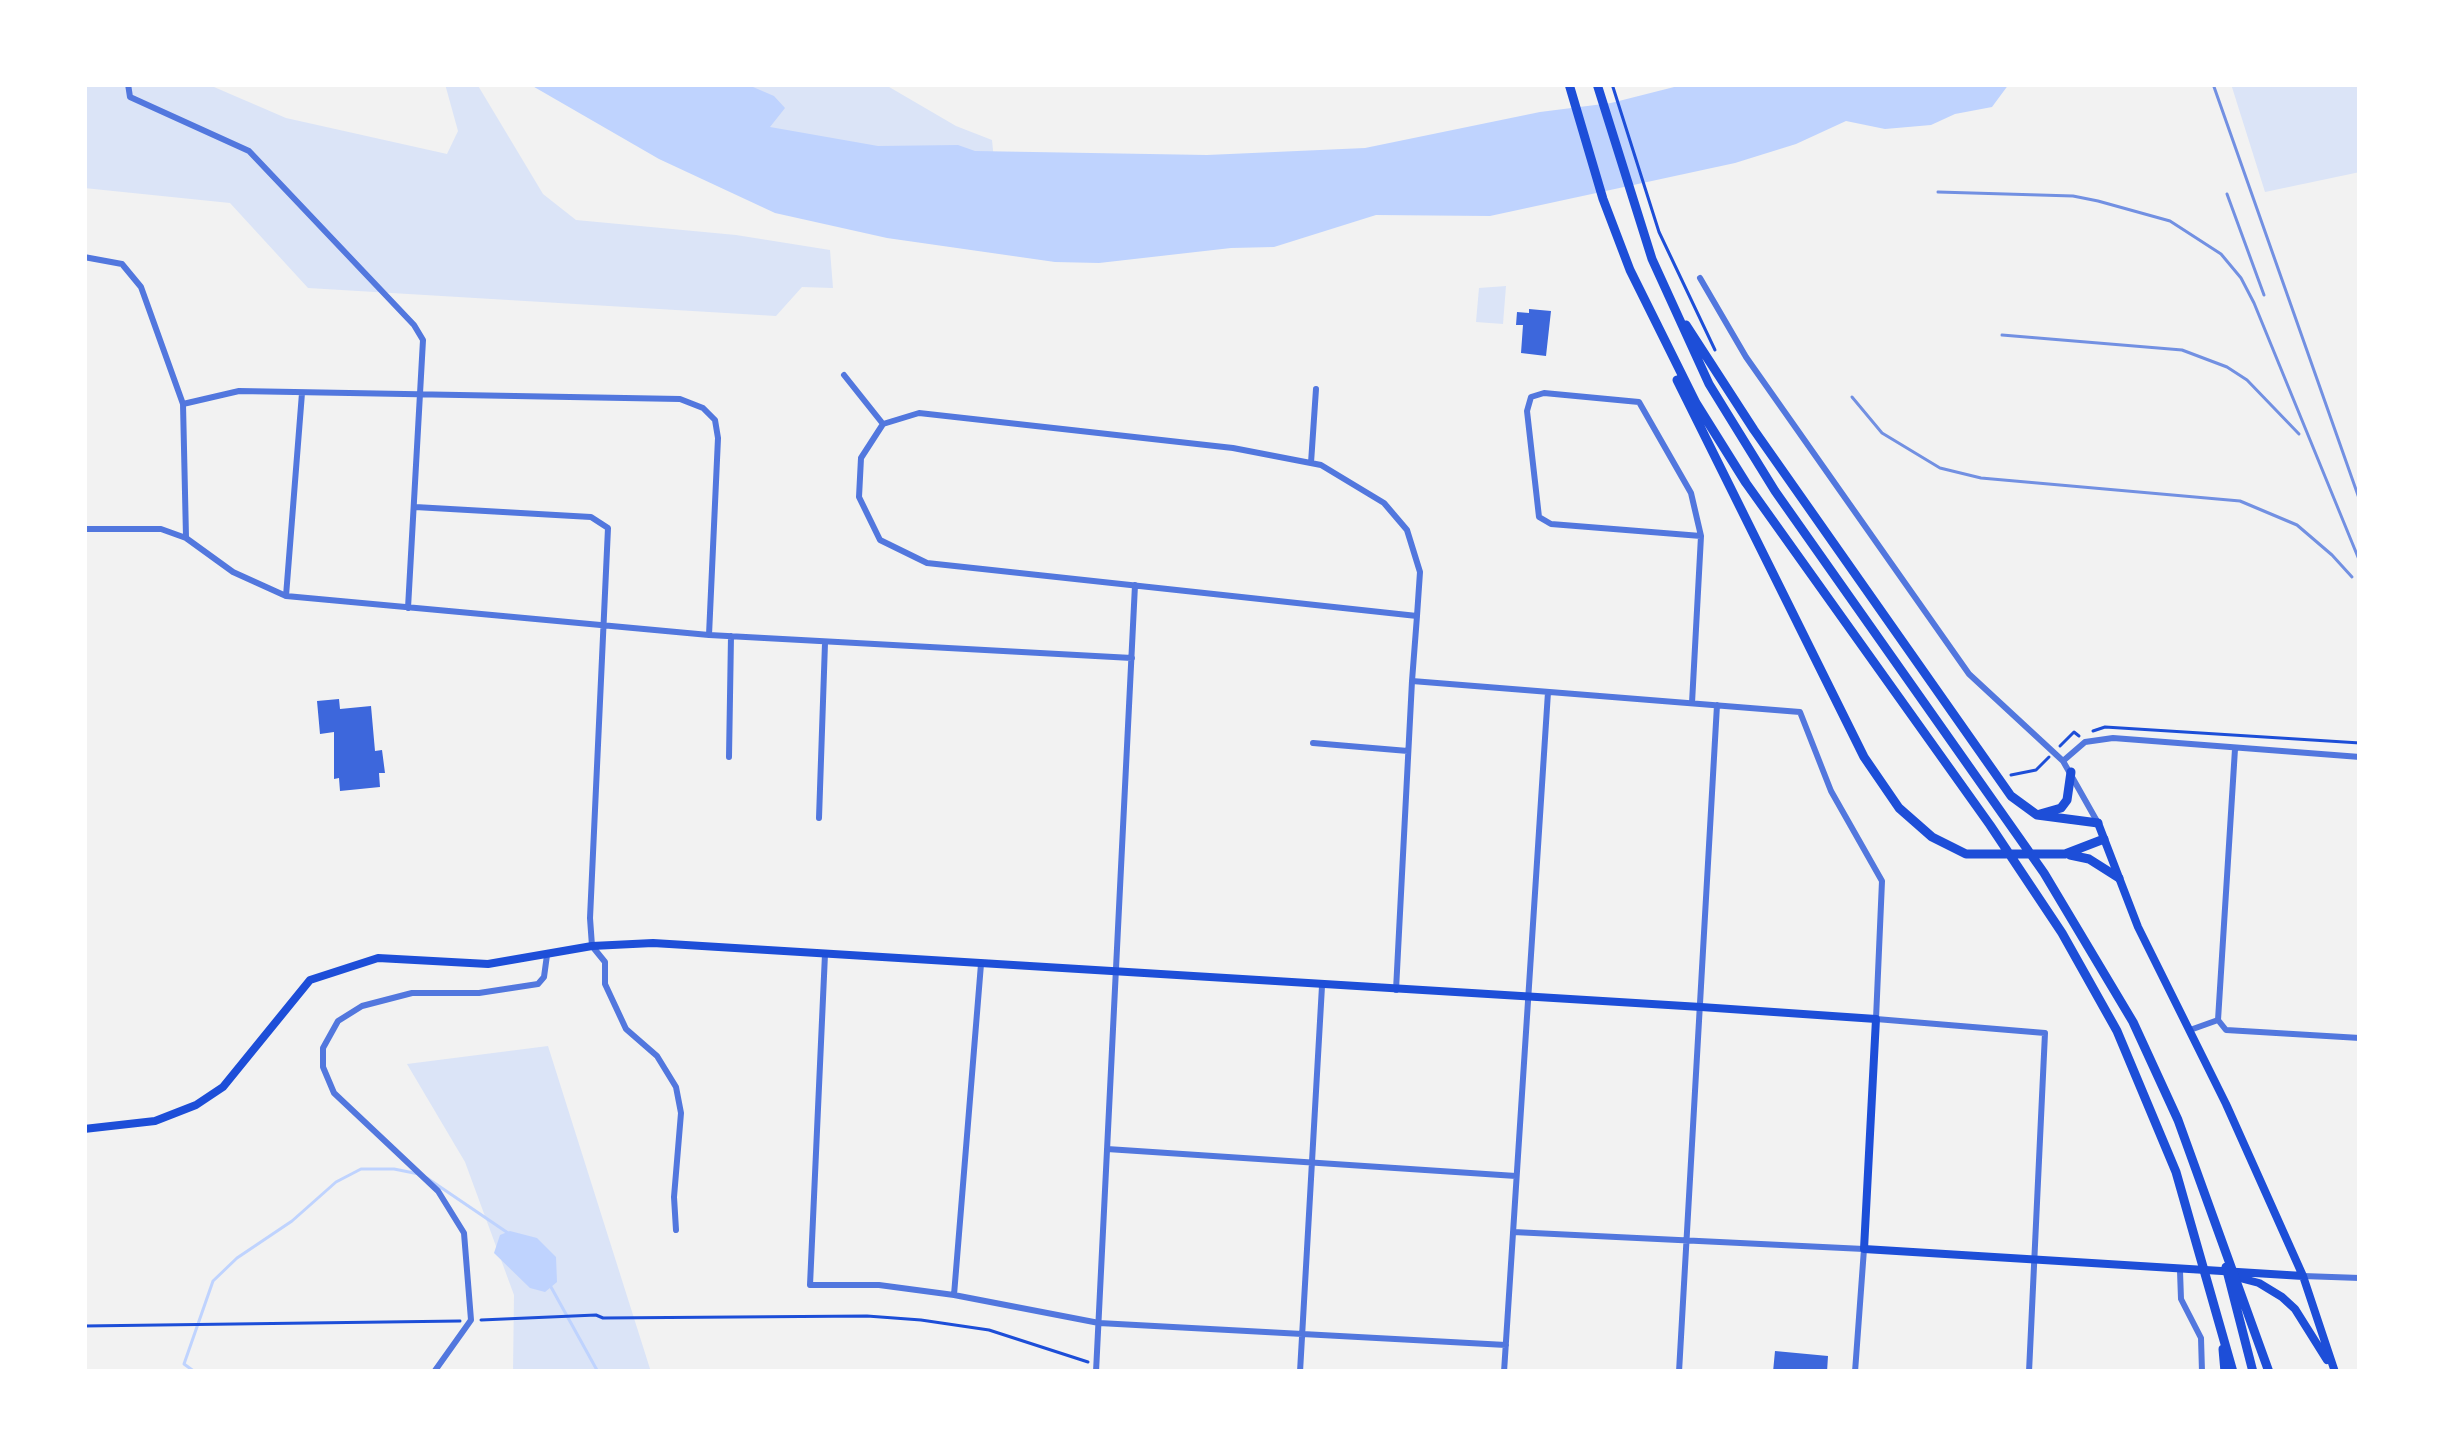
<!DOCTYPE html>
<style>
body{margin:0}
#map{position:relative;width:2444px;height:1456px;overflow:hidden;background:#f2f2f2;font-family:"Roboto Condensed",sans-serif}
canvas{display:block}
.frame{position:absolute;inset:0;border:87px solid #fff;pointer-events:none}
</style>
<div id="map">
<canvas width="2444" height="1456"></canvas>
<div class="frame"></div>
</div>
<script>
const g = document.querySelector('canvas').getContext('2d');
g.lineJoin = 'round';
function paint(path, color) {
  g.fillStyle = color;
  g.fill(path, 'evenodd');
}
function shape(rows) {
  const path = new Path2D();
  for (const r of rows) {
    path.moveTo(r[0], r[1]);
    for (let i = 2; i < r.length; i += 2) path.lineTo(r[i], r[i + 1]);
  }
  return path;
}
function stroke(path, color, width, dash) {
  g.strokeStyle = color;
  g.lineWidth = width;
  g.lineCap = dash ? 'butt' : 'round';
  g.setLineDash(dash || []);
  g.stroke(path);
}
const green = shape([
 [84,84,207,84,286,118,447,154,458,131,445,84,477,84,543,194,576,220,736,235,830,250,833,288,802,287,776,316,308,288,230,203,84,188],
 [626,84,884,84,956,126,992,140,995,170,877,164],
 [2231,84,2360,84,2360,172,2265,192],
 [1506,286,1503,324,1476,322,1479,288],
 [548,1046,651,1372,513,1372,514,1295,465,1162,407,1064]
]);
const water = shape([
 [529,84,746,84,774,96,785,108,770,127,878,146,958,145,975,151,1207,155,1365,148,1540,112,1611,103,1686,84,2009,84,1992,107,1955,114,1931,125,1885,129,1846,121,1796,144,1735,163,1490,216,1376,215,1274,247,1231,248,1099,263,1055,262,887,238,775,213,659,159],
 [510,1231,537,1238,556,1257,557,1282,545,1292,530,1288,494,1253,500,1235]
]);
const stream = shape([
 [427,1178,508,1233],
 [551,1287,598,1372],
 [195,1372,184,1364,213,1281,237,1258,292,1221,336,1182,361,1169,394,1169,419,1174]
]);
const building = shape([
 [1529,309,1551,311,1546,356,1521,353,1523,325,1516,325,1517,312,1529,313],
 [339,699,340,709,371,706,375,751,382,750,385,773,379,773,380,787,340,791,339,778,334,779,334,732,320,734,317,701],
 [1775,1351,1828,1356,1827,1372,1773,1372]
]);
const path = shape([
 [1612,84,1659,232,1715,350],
 [2093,731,2105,727,2360,743],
 [2060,746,2074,732,2079,736],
 [2011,775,2036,770,2049,757],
 [481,1320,596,1315,603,1318,867,1316,921,1320,989,1330,1088,1362],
 [84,1326,460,1321]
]);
const minor = shape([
 [128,84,130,97,249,151,414,325,423,340,408,608],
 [84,257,122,264,141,287,183,404,186,537],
 [1700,278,1746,357,1969,674,2063,761,2098,823],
 [844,375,883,424],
 [183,404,239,391,680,399,703,408,715,420,718,438,709,635],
 [1311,463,1316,389],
 [415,507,591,517,608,528,590,918,592,946,605,962,605,984,626,1029,657,1056,676,1087,681,1113,674,1197,676,1230],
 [84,529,161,529,186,538,233,572,286,596,709,635,1132,658],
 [286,596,302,393],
 [1412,681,1800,712,1831,791,1882,881,1876,1019,2045,1033,2029,1372],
 [1692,703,1701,536,1691,493,1639,402,1544,393,1531,397,1527,411,1539,517,1551,524,1701,536],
 [1313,743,1408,751],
 [729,757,731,636],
 [2063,761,2085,742,2113,738,2360,757],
 [819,818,825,643],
 [825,954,810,1285,879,1285,954,1295,1099,1323,1506,1345],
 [1396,990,1412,681,1417,616,1420,572,1407,530,1384,503,1321,465,1233,448,919,413,883,424,861,458,859,497,880,540,927,563,1417,616],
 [2218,1020,2235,749],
 [2190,1030,2218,1020,2226,1030,2360,1038],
 [1107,1149,1516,1176],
 [1513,1232,1864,1249,1855,1372],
 [2180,1271,2181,1299,2201,1338,2202,1372],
 [2303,1276,2360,1278],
 [954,1295,981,964],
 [434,1372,471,1320,464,1233,438,1191,334,1093,323,1067,323,1048,338,1021,362,1006,412,993,479,993,538,984,544,977,547,955],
 [1096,1372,1135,585],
 [1300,1372,1322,986],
 [1504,1372,1548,692],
 [1679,1372,1717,705]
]);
const secondary = shape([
 [2098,823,2138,927,2226,1104,2303,1276,2335,1372],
 [84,1129,155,1121,196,1105,223,1087,310,980,378,958,488,964,592,946,653,943,1701,1007,1876,1019,1864,1249,2303,1276],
 [2236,1277,2259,1283,2282,1297,2295,1309,2327,1360]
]);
const motorway = shape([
 [1569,84,1603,199,1630,270,1696,403,1746,483,1990,825,2062,933,2117,1031,2176,1172,2233,1372],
 [1597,84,1652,259,1709,384,1775,491,2044,873,2133,1022,2178,1120,2269,1372],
 [1686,325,1754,430,2011,796,2037,815,2098,823],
 [1677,380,1864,757,1899,808,1932,837,1966,854,2065,854,2104,839],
 [2040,814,2061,808,2067,800,2071,772],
 [2070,855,2089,859,2119,878],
 [2226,1267,2253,1372],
 [2223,1349,2225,1372]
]);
const rail = shape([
 [2213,84,2360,501],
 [1938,192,2073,196,2098,201,2170,221,2221,254,2241,278,2254,303,2360,562],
 [2227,194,2264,295],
 [2002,335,2182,350,2227,367,2247,380,2299,434],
 [1852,397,1882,433,1940,468,1981,478,2240,501,2297,525,2332,555,2352,577]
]);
paint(green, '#dbe4f7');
paint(water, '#bfd3fe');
stroke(stream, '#bfd3fe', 3);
paint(building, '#3d67dc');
stroke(path, '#1d4ed8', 3);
stroke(minor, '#5277de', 6);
stroke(secondary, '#1d4ed8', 8);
stroke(motorway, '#1d4ed8', 9);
stroke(rail, '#7290e2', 3);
</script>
